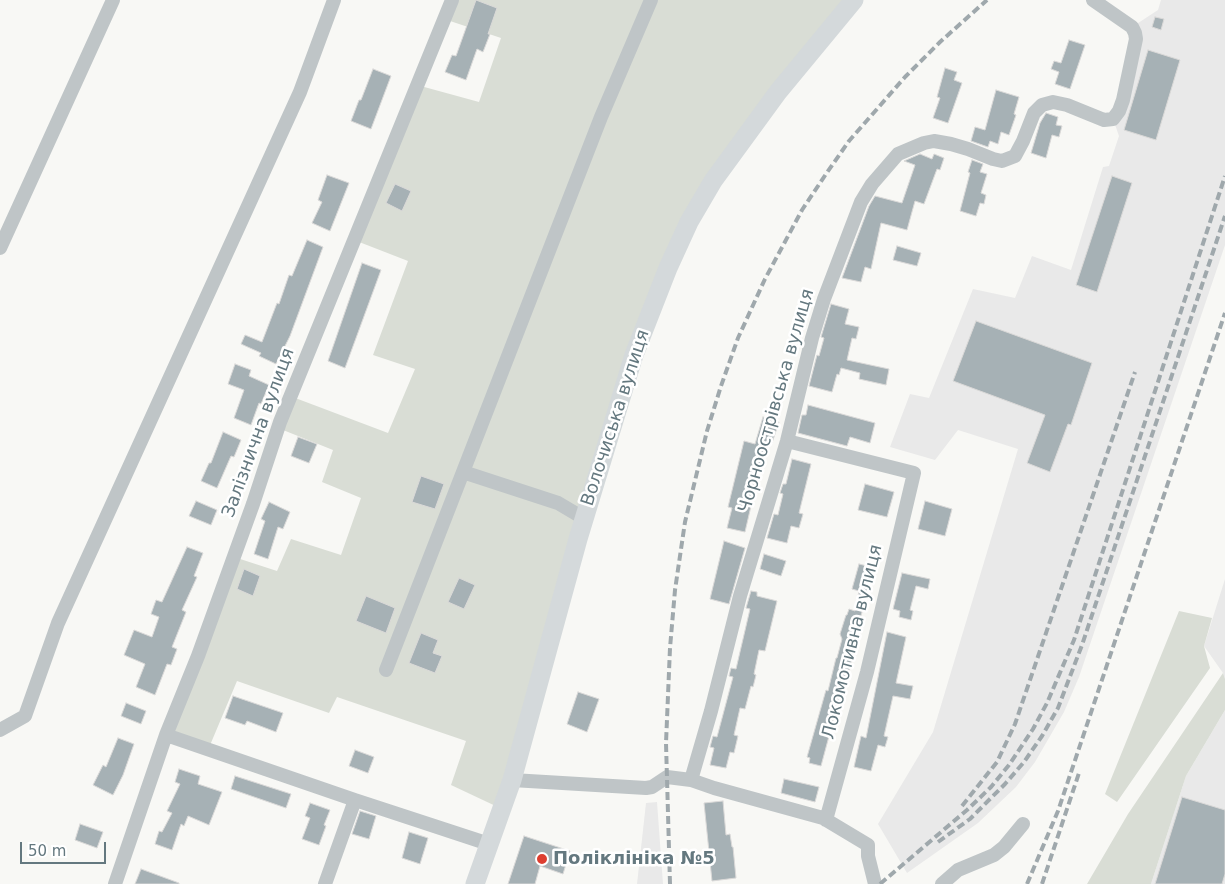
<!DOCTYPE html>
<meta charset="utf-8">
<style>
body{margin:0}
#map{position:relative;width:1225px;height:884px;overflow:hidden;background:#f8f8f5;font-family:"DejaVu Sans",sans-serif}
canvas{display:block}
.scale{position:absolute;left:20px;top:842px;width:86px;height:22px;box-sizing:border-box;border:2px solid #64787f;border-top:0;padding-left:6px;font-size:15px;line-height:18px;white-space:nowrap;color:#64787f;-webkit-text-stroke:4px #fff;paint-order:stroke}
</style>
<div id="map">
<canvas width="1225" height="884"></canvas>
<div class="scale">50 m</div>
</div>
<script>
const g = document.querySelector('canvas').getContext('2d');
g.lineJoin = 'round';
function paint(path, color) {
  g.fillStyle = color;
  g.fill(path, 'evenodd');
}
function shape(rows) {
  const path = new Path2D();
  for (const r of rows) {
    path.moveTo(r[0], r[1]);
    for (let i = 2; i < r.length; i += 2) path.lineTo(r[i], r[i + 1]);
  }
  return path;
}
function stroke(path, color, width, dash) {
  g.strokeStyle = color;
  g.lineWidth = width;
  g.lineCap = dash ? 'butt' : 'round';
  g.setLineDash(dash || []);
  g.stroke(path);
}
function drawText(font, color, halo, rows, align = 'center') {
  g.font = font + ' "DejaVu Sans",sans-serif';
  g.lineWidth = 5;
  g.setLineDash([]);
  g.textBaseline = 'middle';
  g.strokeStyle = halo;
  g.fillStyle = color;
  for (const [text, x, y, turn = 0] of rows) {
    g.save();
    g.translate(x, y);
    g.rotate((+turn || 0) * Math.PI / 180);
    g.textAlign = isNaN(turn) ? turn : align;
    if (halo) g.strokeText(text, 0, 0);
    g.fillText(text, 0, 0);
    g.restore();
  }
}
const built = shape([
 [1161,0,1225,0,1225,245,1079,677,1064,712,1035,762,1016,787,978,823,907,873,878,824,933,732,1018,449,958,430,935,460,890,447,910,394,929,398,973,289,1015,298,1032,256,1071,270,1103,167,1109,166,1119,136,1113,119,1132,27,1158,10],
 [1225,579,1225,679,1223,673,1204,646],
 [1225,710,1225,884,1151,884,1186,776],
 [657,802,663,884,637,884,646,803]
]);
const green = shape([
 [452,0,854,0,778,92,668,268,502,809,451,785,466,741,337,697,329,713,237,681,208,750,166,735,234,557,277,571,291,539,341,555,361,498,322,482,333,450,278,428,290,396,388,433,415,369,373,355,408,261,354,240,417,85,479,102,501,38,444,19],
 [1179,611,1212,618,1204,646,1210,668,1117,802,1105,794],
 [1223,673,1225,679,1225,710,1186,776,1151,884,1087,884,1128,814]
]);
const building = shape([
 [476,0,497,8,488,34,490,34,483,52,477,49,466,80,445,72,452,55,456,56,476,0],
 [1155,17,1164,19,1161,30,1152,27,1155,17],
 [1069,40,1085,45,1070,89,1055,84,1059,72,1051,69,1054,61,1061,63,1069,40],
 [1148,50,1180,60,1156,140,1124,130,1148,50],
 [945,68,957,72,954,80,962,83,948,123,933,118,940,98,937,97,945,68],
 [373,69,391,76,371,129,351,121,359,100,361,100,373,69],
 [996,90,1019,97,1014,114,1016,115,1009,135,1001,132,998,144,990,141,988,147,971,141,975,127,985,130,996,90],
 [1046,113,1058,117,1056,125,1062,126,1059,137,1052,135,1046,158,1031,153,1040,123,1046,113],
 [920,154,932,159,934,154,944,158,940,170,937,169,924,204,915,201,907,230,881,223,871,269,865,267,861,282,842,278,869,206,875,196,902,203,915,165,904,161,920,154],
 [972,160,983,164,980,172,987,174,981,193,986,195,984,204,980,203,976,216,960,211,970,173,968,172,972,160],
 [327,175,349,183,330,231,312,223,322,202,318,200,327,175],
 [1112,176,1132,183,1097,292,1076,285,1112,176],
 [395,184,411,191,402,211,386,203,395,184],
 [307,240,323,247,290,336,276,364,259,356,261,353,241,344,245,335,262,342,277,303,279,304,289,275,292,276,307,240],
 [897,246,921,253,917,266,893,260,897,246],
 [362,263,381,270,345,368,328,361,362,263],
 [831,304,849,309,845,324,859,327,856,339,852,338,847,360,889,369,886,385,859,379,860,373,841,368,839,375,837,374,832,392,809,386,817,355,819,356,824,338,821,337,831,304],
 [976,321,1092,363,1071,425,1068,424,1050,472,1027,463,1045,415,953,381,976,321],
 [235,364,251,370,249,376,269,385,261,404,259,403,251,425,234,418,244,390,228,384,235,364],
 [808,405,875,423,870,443,850,437,847,446,798,433,802,415,806,415,808,405],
 [763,417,779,422,772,443,766,441,745,532,727,528,732,508,728,507,744,441,755,444,763,417],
 [223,432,241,440,234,457,231,456,217,488,201,481,209,463,211,463,223,432],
 [298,437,317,444,309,463,291,456,298,437],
 [792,459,811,464,799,513,803,514,799,528,791,526,787,543,767,538,774,514,778,515,783,494,780,493,783,484,786,484,792,459],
 [421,476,444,484,435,509,412,502,421,476],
 [865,484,894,492,887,517,858,510,865,484],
 [196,501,217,510,211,525,189,516,196,501],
 [925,501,952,509,945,536,918,529,925,501],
 [269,502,290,512,283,529,278,527,268,559,254,554,265,521,261,519,269,502],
 [724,541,745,548,729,604,710,599,724,541],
 [187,547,203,553,194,576,197,577,182,610,186,612,172,647,177,649,171,665,167,664,155,695,136,687,145,664,124,655,134,630,152,637,159,617,151,614,156,600,162,602,187,547],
 [764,554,786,561,781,576,760,569,764,554],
 [859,564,871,567,870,570,873,570,851,654,853,654,846,685,843,684,821,766,809,763,810,758,807,757,826,690,828,691,836,658,837,658,842,639,840,634,846,615,847,615,849,609,855,611,859,591,852,589,859,564],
 [244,569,260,576,253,596,237,589,244,569],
 [902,573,930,579,928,589,916,586,910,610,913,611,911,620,899,617,900,611,893,609,902,573],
 [459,578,475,585,464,609,448,602,459,578],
 [751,591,757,592,757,596,777,601,765,651,759,650,754,674,756,675,753,687,751,686,745,709,740,708,734,735,738,736,734,753,730,752,726,768,710,765,714,748,710,747,713,736,717,737,733,677,729,676,731,668,736,669,750,609,746,608,751,591],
 [366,596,395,608,386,633,356,621,366,596],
 [887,632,906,637,896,683,913,686,910,699,893,696,884,736,888,737,885,747,878,745,871,771,854,767,861,736,866,738,887,632],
 [421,633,438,640,433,653,442,656,435,673,409,663,421,633],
 [578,692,599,699,587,732,567,724,578,692],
 [233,696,283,713,276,732,247,721,245,725,225,718,233,696],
 [126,703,146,711,141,724,121,716,126,703],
 [118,738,134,744,123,775,113,795,93,785,103,765,106,767,118,738],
 [355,750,374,757,368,773,349,766,355,750],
 [179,769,200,776,198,784,222,792,209,825,188,816,184,826,181,824,172,850,155,844,159,831,162,832,172,813,167,811,180,784,175,782,179,769],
 [235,776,291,794,286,808,231,789,235,776],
 [784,779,819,787,815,802,781,793,784,779],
 [1182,797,1225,810,1225,874,1222,884,1155,884,1182,797],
 [723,801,726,835,730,834,732,847,733,847,736,878,712,881,704,803,723,801],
 [310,803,330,810,324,825,326,826,319,845,302,839,310,818,305,816,310,803],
 [360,811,376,816,369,839,352,834,360,811],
 [80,824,103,832,97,848,75,840,80,824],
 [409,832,428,838,420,864,402,858,409,832],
 [524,836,570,851,563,874,540,866,535,884,508,884,524,836],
 [141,869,179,883,179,884,135,884,141,869]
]);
const minor = shape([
 [0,248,113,0],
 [787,441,914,473,867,672,826,820],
 [463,472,558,503,585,519],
 [386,670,601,117,651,0],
 [0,730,25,716,58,623,300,92,334,0],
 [166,735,355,800,489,844],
 [512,780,646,788,652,787,667,777,691,780,714,788,823,818,868,845,868,856,875,884],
 [691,780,711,711,740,596,787,441,812,338,824,299,861,202,872,184,898,154,924,143,934,141,951,144,968,149,993,159,1002,161,1015,156,1023,141,1034,113,1042,105,1053,102,1067,105,1104,120,1113,119,1119,111,1123,100,1136,39,1135,33,1132,27,1093,0],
 [115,884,166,735,198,656,253,504,280,422,452,0],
 [325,884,355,800],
 [942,884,958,870,994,855,1004,847,1023,824]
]);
const secondary = shape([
 [475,884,512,780,578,539,634,355,668,268,689,222,713,181,778,92,854,0]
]);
const rail = shape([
 [962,806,997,762,1015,724,1135,372],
 [938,842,970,819,1005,784,1024,762,1042,736,1058,708,1082,645,1225,216],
 [670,884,666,743,670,648,675,590,685,522,707,431,721,386,738,338,765,279,802,210,826,174,849,141,905,77,940,42,987,0],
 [880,884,967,810,991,787,1009,765,1033,729,1047,703,1074,640,1225,176],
 [1027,884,1058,811,1225,313],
 [1042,884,1079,773]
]);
const markers = [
 [542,859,6,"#dd3e30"]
];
const streetNames = [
 ["Чорноострівська вулиця",777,401,-74],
 ["Волочиська вулиця",616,418,-72],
 ["Залізнична вулиця",259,433,-70],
 ["Локомотивна вулиця",853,642,-76]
];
const poiNames = [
 ["Поліклініка №5",553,859]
];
paint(built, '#e9e9e9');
paint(green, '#d9ddd5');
paint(building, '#a6b1b5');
stroke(building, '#dad9d8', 1);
stroke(minor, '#bfc5c7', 14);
stroke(secondary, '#d4d9db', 19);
stroke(rail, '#9fa8ac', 4, [8, 4]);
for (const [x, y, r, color] of markers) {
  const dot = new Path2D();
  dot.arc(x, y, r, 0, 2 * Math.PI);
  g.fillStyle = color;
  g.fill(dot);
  stroke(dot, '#fff', 2);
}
drawText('18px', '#64787f', '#fff', streetNames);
drawText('bold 18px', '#64787f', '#fff', poiNames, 'left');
</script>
